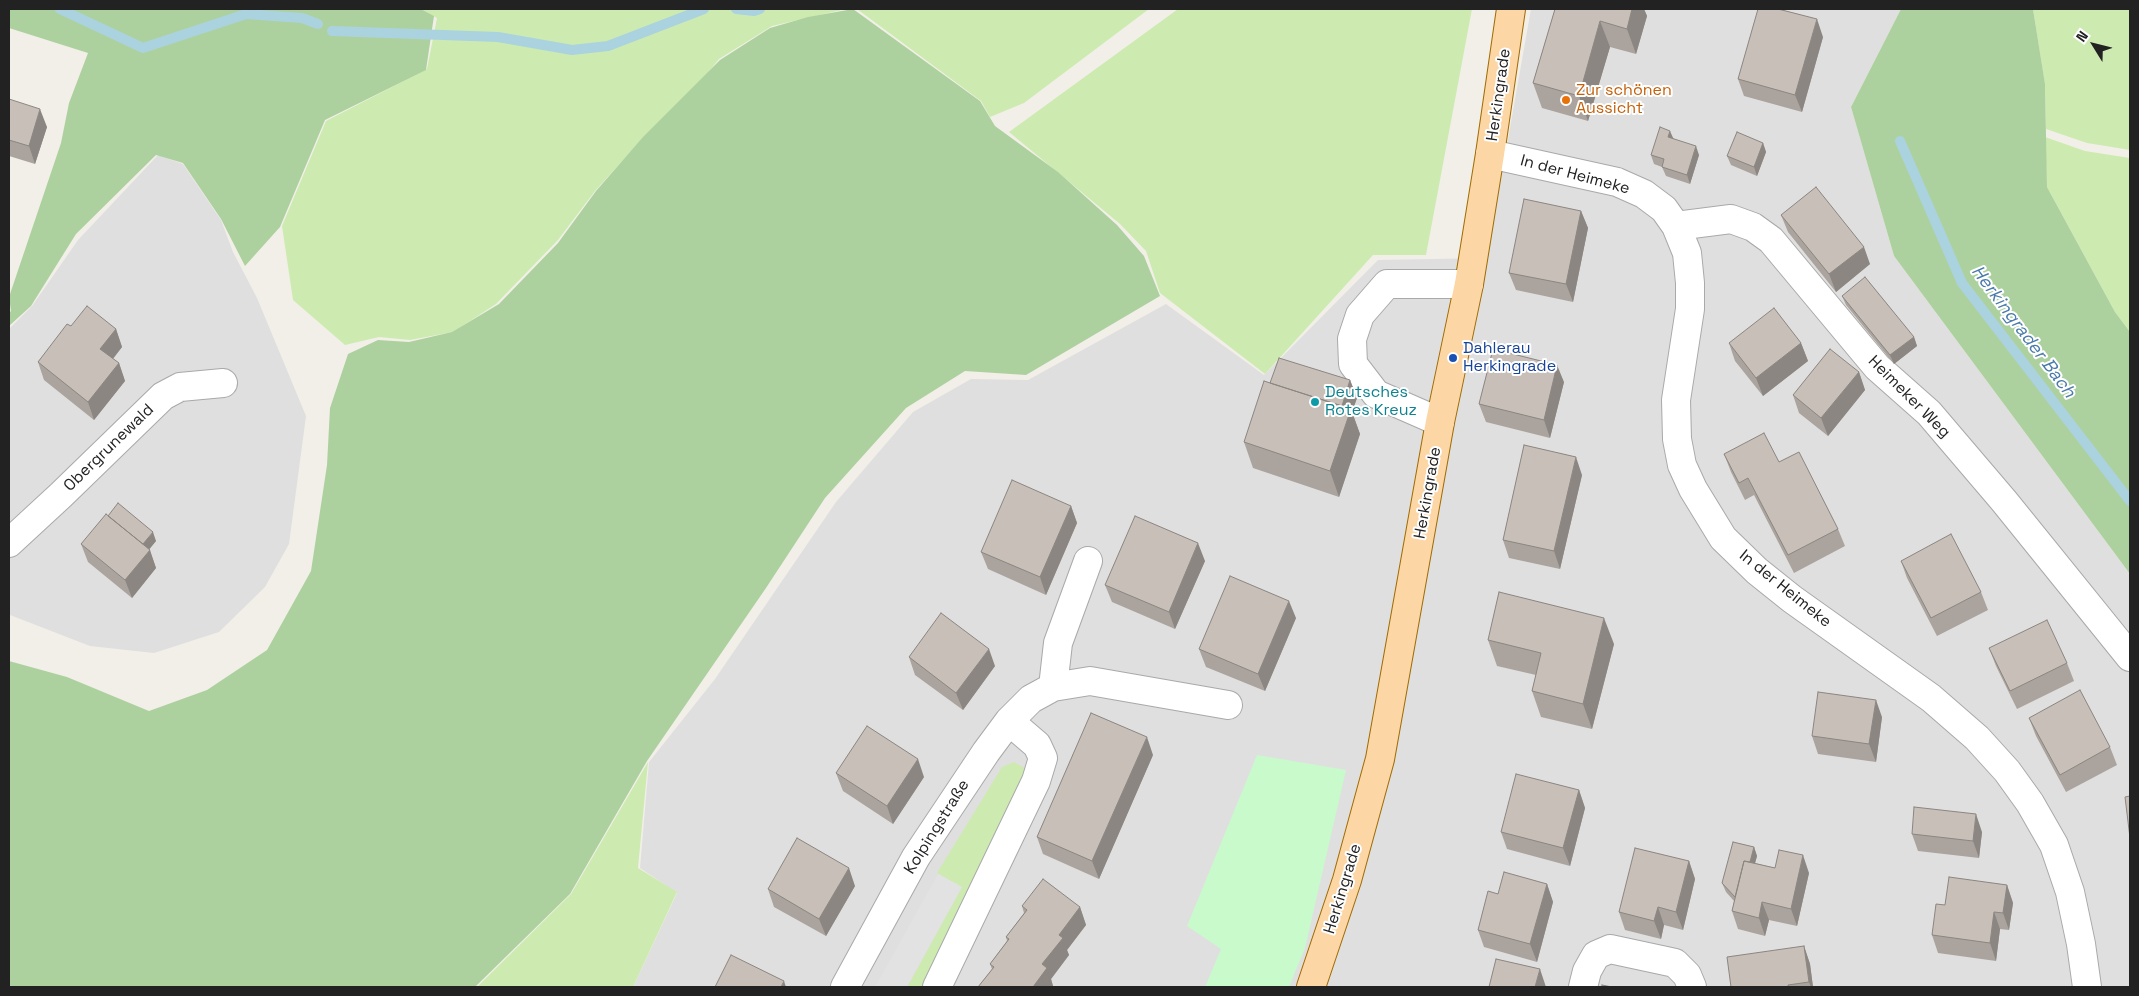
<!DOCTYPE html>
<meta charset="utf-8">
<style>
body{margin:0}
#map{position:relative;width:2139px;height:996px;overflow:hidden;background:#f2efe9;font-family:"Space Grotesk",sans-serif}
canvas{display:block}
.frame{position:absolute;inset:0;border:10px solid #222;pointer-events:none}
.north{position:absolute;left:2069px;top:20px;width:50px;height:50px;-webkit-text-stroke:4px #fff;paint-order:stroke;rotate:306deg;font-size:14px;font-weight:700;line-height:20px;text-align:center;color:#222}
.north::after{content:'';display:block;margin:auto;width:18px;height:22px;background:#222;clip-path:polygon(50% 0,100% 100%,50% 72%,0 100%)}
</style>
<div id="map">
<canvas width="2139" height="996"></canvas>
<div class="frame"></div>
<div class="north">N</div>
</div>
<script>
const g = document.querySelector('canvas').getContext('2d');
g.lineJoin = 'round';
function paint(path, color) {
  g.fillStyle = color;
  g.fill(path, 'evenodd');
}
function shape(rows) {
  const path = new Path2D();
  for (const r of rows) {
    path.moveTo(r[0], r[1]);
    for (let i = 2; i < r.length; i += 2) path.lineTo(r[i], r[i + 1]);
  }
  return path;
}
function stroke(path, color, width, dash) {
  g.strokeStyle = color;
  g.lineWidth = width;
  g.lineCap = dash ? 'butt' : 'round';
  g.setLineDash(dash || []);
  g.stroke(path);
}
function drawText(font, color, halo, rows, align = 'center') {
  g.font = font + ' "Space Grotesk",sans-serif';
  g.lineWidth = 4;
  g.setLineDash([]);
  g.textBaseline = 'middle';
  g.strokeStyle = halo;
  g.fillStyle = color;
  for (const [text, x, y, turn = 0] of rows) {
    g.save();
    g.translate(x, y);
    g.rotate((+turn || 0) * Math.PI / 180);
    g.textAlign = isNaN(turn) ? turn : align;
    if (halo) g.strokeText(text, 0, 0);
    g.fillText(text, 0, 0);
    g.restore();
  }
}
const residential = shape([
 [1531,9,1901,9,1851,107,1894,256,2130,574,2130,987,633,987,677,893,640,868,649,762,715,679,836,502,913,412,971,379,1028,380,1166,304,1264,375,1378,260,1487,258],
 [158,155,183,164,221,220,233,252,257,298,306,416,289,544,265,587,219,632,154,653,90,646,10,615,9,617,9,329,32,306,78,240]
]);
const grass = shape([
 [421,9,846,9,772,26,719,59,693,91,643,138,595,191,558,240,496,304,453,332,410,340,379,337,345,345,293,300,282,226,326,121,427,69,437,18],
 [857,9,1149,9,1024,103,990,117,981,101],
 [1178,9,1472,9,1426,255,1373,255,1265,374,1160,293,1146,251,1120,224,1009,132],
 [2033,9,2130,9,2130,150,2087,143,2046,129,2045,85],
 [2045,137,2085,151,2130,158,2130,332,2115,312,2047,187],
 [648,762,638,868,677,892,633,987,477,987,571,894],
 [1014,762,1028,770,931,987,907,987,962,887,937,873,1002,767]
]);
const forest = shape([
 [9,9,421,9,434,16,426,70,325,120,280,227,245,266,221,219,183,163,156,155,76,234,31,306,9,326,9,313,11,311,9,297,61,143,69,103,88,53,9,28],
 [853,9,980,101,995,126,1058,172,1117,225,1144,256,1160,296,1026,375,965,371,906,408,825,498,766,588,647,761,570,894,475,987,9,987,9,661,67,677,149,711,207,690,267,650,311,571,327,465,330,408,348,354,378,340,409,342,452,332,499,304,558,243,596,191,643,137,720,60,770,28,808,17],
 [1901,9,2033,9,2045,84,2047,187,2115,312,2130,332,2130,574,1894,256,1851,107]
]);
const park = shape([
 [1257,755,1346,770,1305,948,1289,987,1205,987,1221,949,1187,926]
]);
const parking = shape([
 [938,874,962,887,907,987,875,987]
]);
const stream = shape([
 [60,9,143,48,246,14,302,18,318,24],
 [736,9,754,11,760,9],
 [332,31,498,37,572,50,608,46,704,9],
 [1900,141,1962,283,2130,501]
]);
const minor = shape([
 [1490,154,1617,182,1644,194,1664,209,1676,226,1687,253,1690,283,1690,309,1676,400,1677,439,1682,465,1693,489,1723,538,1757,571,1792,599,1931,698,1977,738,2007,771,2030,803,2054,845,2070,892,2081,944,2087,987],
 [1676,226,1731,219,1753,227,1771,240,1877,367,1929,413,2004,501,2130,657],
 [1440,422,1376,394,1353,364,1352,339,1360,315,1387,284,1469,284],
 [9,543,61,495,163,396,180,387,223,383],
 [1053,687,1058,643,1088,561],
 [845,987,916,857,986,752,1009,721,1031,699,1053,687,1090,681,1228,705],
 [937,987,1036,781,1043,758,1037,745,1009,721],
 [1583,987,1587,971,1596,955,1610,949,1675,963,1687,975,1692,987]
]);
const major = shape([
 [1311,987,1347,880,1380,759,1440,422,1469,284,1490,154,1511,9]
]);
const wall = shape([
 [1555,9,1644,9,1647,16,1636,54,1610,47,1588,121,1542,108,1533,83],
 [1823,37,1802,112,1744,96,1738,79],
 [9,99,47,127,35,164,9,156],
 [1673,138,1699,155,1690,184,1666,176,1662,167,1654,164,1651,155],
 [1763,143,1766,152,1757,176,1731,165,1727,156],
 [1581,211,1588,228,1573,302,1516,290,1509,273],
 [1781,215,1870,264,1836,292,1788,232],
 [1842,296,1914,337,1917,346,1894,364,1846,305],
 [71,326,116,329,122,347,113,359,119,363,125,381,94,420,44,380,38,362],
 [1729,343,1801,343,1808,361,1763,396,1735,361],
 [1859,372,1865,390,1828,436,1799,413,1793,395],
 [1350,380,1357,398,1352,412,1360,434,1339,497,1253,468,1244,442,1270,383],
 [1564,382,1550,438,1486,422,1479,404],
 [1724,454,1779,462,1838,529,1845,546,1794,573,1754,495,1745,500,1731,472],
 [1582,475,1560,569,1509,558,1503,540],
 [1071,506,1077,523,1046,595,988,569,981,552],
 [108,516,156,541,149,549,156,568,132,598,88,562,81,544],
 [1205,561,1175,629,1112,602,1105,585],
 [1901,561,1981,592,1988,610,1937,636,1907,578],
 [1296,618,1265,691,1206,667,1199,649],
 [1488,640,1614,644,1592,729,1541,717,1532,691,1536,675,1497,666],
 [1989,648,2067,663,2074,681,2017,709,1996,666],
 [909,657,995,666,963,710,915,675],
 [1882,717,1876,762,1818,754,1812,736],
 [2029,718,2110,747,2117,765,2066,792,2036,736],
 [1153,755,1099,879,1043,854,1037,837],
 [836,773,924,777,893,824,843,791],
 [1579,790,1585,808,1570,866,1507,849,1501,832],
 [1982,832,1979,858,1918,851,1912,834],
 [1754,847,1757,856,1755,863,1775,868,1809,873,1797,926,1769,920,1765,936,1738,929,1732,911,1734,901,1726,892,1722,883],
 [1689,861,1695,879,1683,930,1664,925,1661,939,1625,930,1619,912],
 [1547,884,1553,902,1537,962,1484,947,1478,930,1498,894],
 [2007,885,2013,903,2009,930,2000,929,1996,961,1938,953,1932,935,1945,905],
 [855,886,826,936,774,907,768,889],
 [1022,906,1080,907,1086,925,1067,950,1069,955,1051,979,1053,986,1052,987,978,987,992,969,990,964,1007,941,1006,937,1024,913],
 [1804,946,1810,964,1813,987,1731,987]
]);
const shadedWall = shape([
 [1632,9,1644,9,1647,16,1636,54,1627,29],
 [1817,19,1823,37,1802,112,1795,95],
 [1600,21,1610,47,1588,121,1579,96],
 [40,109,47,127,35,164,29,146],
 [1670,131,1674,140,1668,137],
 [1763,143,1766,152,1757,176,1754,167],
 [1696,146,1699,155,1690,184,1687,175],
 [1581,211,1588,228,1573,302,1566,284],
 [1864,247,1870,264,1836,292,1829,274],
 [116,329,122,347,107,366,100,349],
 [1914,337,1917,346,1894,364,1890,355],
 [1801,343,1808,361,1763,396,1756,378],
 [119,363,125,381,94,420,88,402],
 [1557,365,1564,382,1550,438,1544,420],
 [1859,372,1865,390,1828,436,1821,418],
 [1350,380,1357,398,1352,412,1360,434,1339,497,1330,471,1340,412],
 [1576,457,1582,475,1560,569,1554,551],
 [1071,506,1077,523,1046,595,1040,577],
 [153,532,156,541,143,557,140,548],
 [1198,543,1205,561,1175,629,1169,612],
 [150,550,156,568,132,598,125,580],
 [1289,601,1296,618,1265,691,1258,674],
 [1604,618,1614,644,1592,729,1583,704],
 [989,649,995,666,963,710,956,693],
 [1876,700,1882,717,1876,762,1869,744],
 [1147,737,1153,755,1099,879,1092,861],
 [918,759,924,777,893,824,887,806],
 [1579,790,1585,808,1570,866,1563,848],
 [1976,814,1982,832,1979,858,1973,841],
 [1754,847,1757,856,1742,911,1739,902],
 [1803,855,1809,873,1797,926,1791,909],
 [1689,861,1695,879,1683,930,1676,912],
 [849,868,855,886,826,936,819,919],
 [1547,884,1553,902,1537,962,1530,944],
 [2007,885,2013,903,2009,930,2003,913],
 [1762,902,1769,920,1765,936,1759,918],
 [1080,907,1086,925,1067,950,1069,955,1051,979,1053,986,1052,987,1033,987,1042,964,1059,935],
 [1658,907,1664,925,1661,939,1654,921],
 [1994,912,2000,929,1996,961,1990,943],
 [1804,946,1810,964,1813,987,1811,987,1809,982],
 [1540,969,1546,987,1535,987],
 [784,981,786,987,781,987]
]);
const building = shape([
 [1555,9,1632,9,1627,29,1600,21,1579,96,1533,83,1555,9],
 [1758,9,1778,9,1817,19,1795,95,1738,79,1758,9],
 [9,99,40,109,29,146,9,140,9,99],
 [1660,127,1670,131,1668,137,1696,146,1687,175,1662,167,1664,159,1651,155,1660,127],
 [1737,132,1763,143,1754,167,1727,156,1737,132],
 [1816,187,1864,247,1829,274,1781,215,1816,187],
 [1524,199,1581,211,1566,284,1509,273,1524,199],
 [1865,277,1914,337,1890,355,1842,296,1865,277],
 [87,306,116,329,100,349,119,363,88,402,38,362,67,324,71,326,87,306],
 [1774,308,1801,343,1756,378,1729,343,1774,308],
 [1493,349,1557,365,1544,420,1479,404,1493,349],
 [1830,349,1859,372,1821,418,1793,395,1830,349],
 [1279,358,1350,380,1342,406,1270,383,1279,358],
 [1264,381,1351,409,1330,471,1244,442,1264,381],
 [1764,433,1779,462,1799,452,1838,529,1788,555,1748,478,1739,483,1724,454,1764,433],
 [1524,445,1576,457,1554,551,1503,540,1524,445],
 [1012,480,1071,506,1040,577,981,552,1012,480],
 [118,503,153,532,143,544,108,516,118,503],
 [106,514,150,550,125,580,81,544,106,514],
 [1135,516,1198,543,1169,612,1105,585,1135,516],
 [1951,534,1981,592,1931,618,1901,561,1951,534],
 [1230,576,1289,601,1258,674,1199,649,1230,576],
 [1499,592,1604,618,1583,704,1532,691,1541,653,1488,640,1499,592],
 [941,613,989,649,956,693,909,657,941,613],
 [2047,620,2067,663,2010,691,1989,648,2047,620],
 [2080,690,2110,747,2060,775,2029,718,2080,690],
 [1818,692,1876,700,1869,744,1812,736,1818,692],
 [1091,713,1147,737,1092,861,1037,837,1091,713],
 [867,726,918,759,887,806,836,773,867,726],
 [1516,774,1579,790,1563,848,1501,832,1516,774],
 [2130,796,2130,838,2125,797,2130,796],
 [1914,807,1976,814,1973,841,1912,834,1914,807],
 [797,838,849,868,819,919,768,889,797,838],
 [1733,842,1754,847,1750,862,1744,861,1735,897,1722,883,1733,842],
 [1635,848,1689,861,1676,912,1658,907,1654,921,1619,912,1635,848],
 [1779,850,1803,855,1791,909,1762,902,1759,918,1732,911,1744,861,1775,868,1779,850],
 [1504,872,1547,884,1530,944,1478,930,1488,891,1498,894,1504,872],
 [1949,877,2007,885,2003,913,1994,912,1990,943,1932,935,1936,904,1945,905,1949,877],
 [1043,879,1080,907,1059,935,1063,938,1042,964,1047,968,1033,987,978,987,994,967,990,964,1009,939,1006,937,1027,910,1022,906,1043,879],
 [1804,946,1809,982,1788,985,1788,987,1731,987,1727,957,1804,946],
 [731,955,784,981,781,987,715,987,731,955],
 [1496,959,1540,969,1535,987,1489,987,1496,959],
 [1602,985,1612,987,1602,987,1602,985]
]);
const markers = [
 [1566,100,5,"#e8710a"],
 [1453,358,5,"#1a4fb4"],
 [1315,402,5,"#0f9aa8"]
];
const foodNames = [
 ["Zur schönen",1576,91],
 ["Aussicht",1576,109]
];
const streetNames = [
 ["Herkingrade",1499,95,-82],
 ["In der Heimeke",1575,175,15],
 ["Heimeker Weg",1909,397,45],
 ["Obergrunewald",109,448,-44],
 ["Herkingrade",1428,493,-80],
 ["In der Heimeke",1785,589,39],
 ["Kolpingstraße",937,827,-58],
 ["Herkingrade",1343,889,-73]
];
const transitNames = [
 ["Dahlerau",1463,349],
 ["Herkingrade",1463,367]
];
const cultureNames = [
 ["Deutsches",1325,393],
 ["Rotes Kreuz",1325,411]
];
const waterNames = [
 ["Herkingrader Bach",2023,332,53]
];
paint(residential, '#e0dfdf');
paint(grass, '#cdebb0');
paint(forest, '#add19e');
paint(park, '#c8facc');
paint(parking, '#e2e2e2');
stroke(stream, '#aad3df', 10);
stroke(minor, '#a9a9a9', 30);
stroke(major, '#a06b00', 30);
stroke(minor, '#fff', 28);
stroke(major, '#fcd6a4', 28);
paint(wall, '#aba49e');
paint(shadedWall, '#8b8681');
paint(building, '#c7bfb8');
stroke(building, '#8b8681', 1);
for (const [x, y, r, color] of markers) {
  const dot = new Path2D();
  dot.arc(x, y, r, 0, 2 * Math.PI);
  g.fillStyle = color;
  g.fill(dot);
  stroke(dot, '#fff', 2);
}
drawText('16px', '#c56008', '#fff', foodNames, 'left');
drawText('16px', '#222', '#fff', streetNames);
drawText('16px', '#164399', '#fff', transitNames, 'left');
drawText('16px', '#0d838f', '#fff', cultureNames, 'left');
drawText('italic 18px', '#4a7aab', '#fff', waterNames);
</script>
